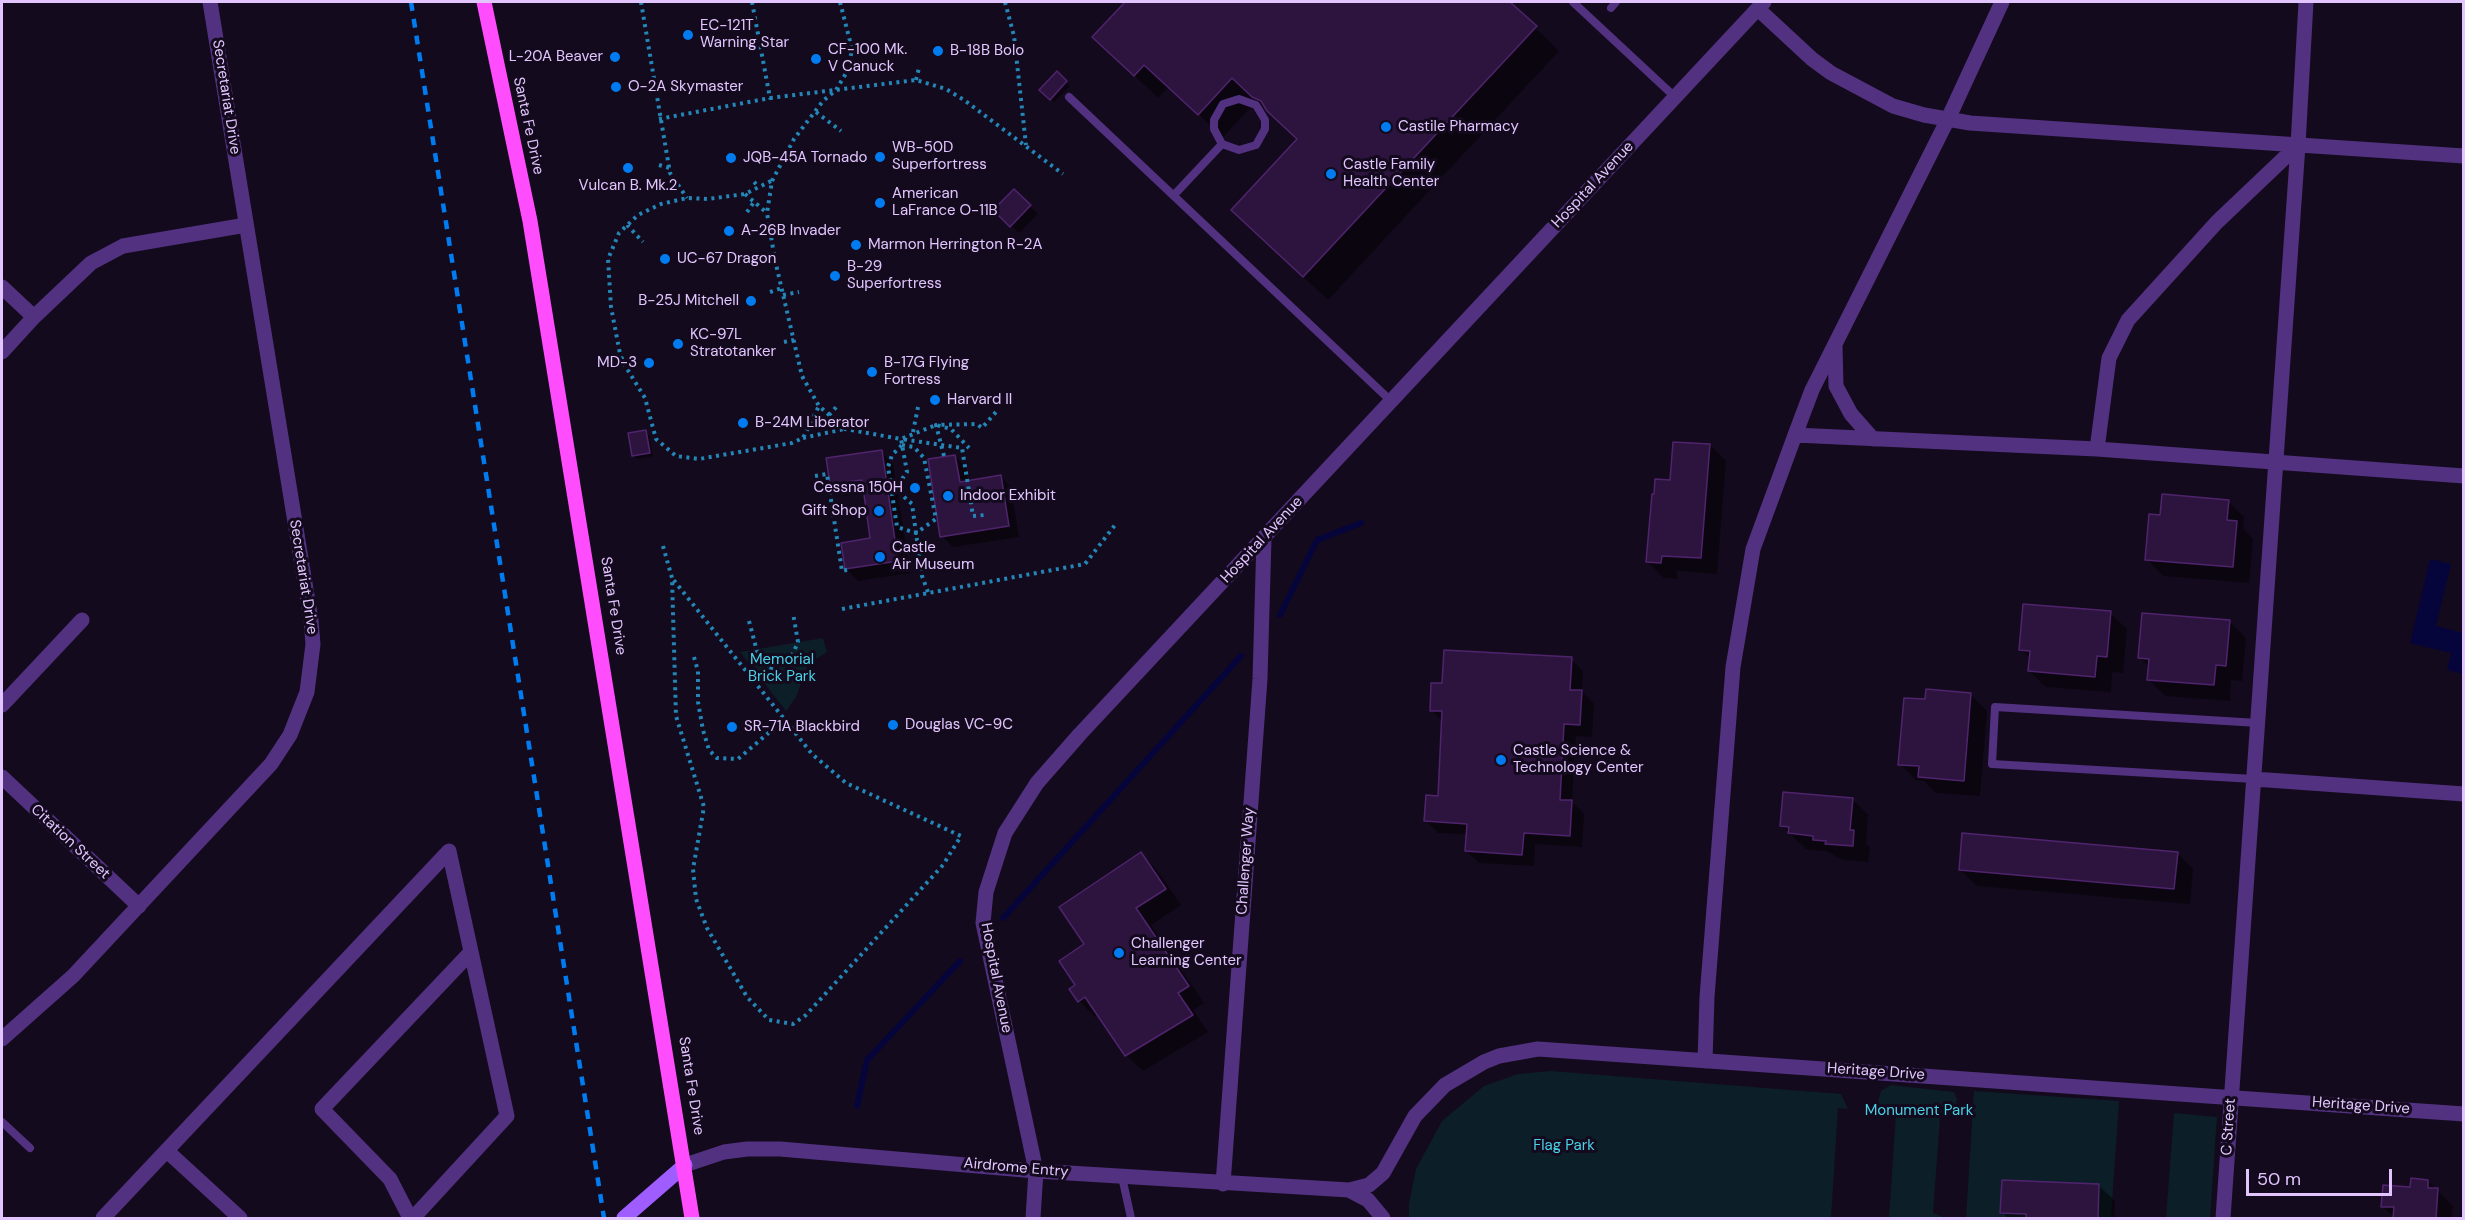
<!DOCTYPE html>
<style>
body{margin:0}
#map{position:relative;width:2465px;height:1220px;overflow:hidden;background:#140a1d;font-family:"DM Sans",sans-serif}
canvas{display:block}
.frame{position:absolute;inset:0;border:3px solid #e2c5ff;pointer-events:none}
.scale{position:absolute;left:2246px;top:1169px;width:146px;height:27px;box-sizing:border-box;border:3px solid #e2c5ff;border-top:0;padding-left:8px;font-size:18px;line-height:21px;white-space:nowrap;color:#e2c5ff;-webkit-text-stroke:4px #140a1d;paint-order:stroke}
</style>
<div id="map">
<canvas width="2465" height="1220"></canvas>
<div class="frame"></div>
<div class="scale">50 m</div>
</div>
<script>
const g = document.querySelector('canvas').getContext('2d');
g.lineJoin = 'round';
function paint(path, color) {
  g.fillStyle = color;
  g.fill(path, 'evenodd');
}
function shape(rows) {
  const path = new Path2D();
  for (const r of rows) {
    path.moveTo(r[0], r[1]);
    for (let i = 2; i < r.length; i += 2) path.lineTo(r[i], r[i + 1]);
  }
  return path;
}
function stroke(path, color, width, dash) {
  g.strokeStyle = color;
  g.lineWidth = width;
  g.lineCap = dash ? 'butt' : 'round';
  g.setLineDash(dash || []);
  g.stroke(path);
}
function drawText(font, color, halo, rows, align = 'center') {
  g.font = font + ' "DM Sans",sans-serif';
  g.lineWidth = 6;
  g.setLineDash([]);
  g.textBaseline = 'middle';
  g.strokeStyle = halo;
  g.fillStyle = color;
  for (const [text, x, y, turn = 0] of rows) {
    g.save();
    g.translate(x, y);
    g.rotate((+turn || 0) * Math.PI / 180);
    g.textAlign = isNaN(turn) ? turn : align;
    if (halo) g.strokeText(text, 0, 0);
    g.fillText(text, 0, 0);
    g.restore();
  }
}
const green = shape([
 [823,638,827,652,808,664,796,697,786,711,740,652],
 [1551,1071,1841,1094,1848,1109,1838,1108,1831,1218,1409,1218,1409,1203,1416,1169,1442,1121,1484,1086,1518,1074],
 [1891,1085,1954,1092,1957,1099,1954,1113,1940,1118,1933,1213,1946,1218,1889,1218,1896,1113,1880,1107,1878,1102,1881,1091],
 [1974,1091,2119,1101,2111,1218,1966,1218],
 [2174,1113,2217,1117,2210,1218,2166,1218]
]);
const water = shape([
 [2430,559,2451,564,2436,626,2463,633,2463,674,2447,670,2451,653,2410,643]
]);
const shadow = shape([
 [1127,2,1508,2,1559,51,1328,300,1257,234,1298,140,1257,101,1223,137,1169,87,1158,98,1094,37],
 [1057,73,1070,86,1054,102,1042,90],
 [1014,191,1038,214,1019,233,995,210],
 [645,432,649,435,653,456,637,459,633,455],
 [1710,445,1726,461,1717,574,1677,571,1677,579,1664,578,1648,562,1672,481],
 [881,452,893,464,910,573,858,581,846,569,872,540,865,493,844,496,832,484],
 [955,456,966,467,968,482,1001,477,1011,487,1019,537,953,547,942,536],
 [2228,501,2244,517,2243,529,2253,539,2249,583,2163,576,2147,559,2161,517],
 [2110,613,2127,629,2123,673,2112,672,2111,692,2046,687,2029,671,2030,659,2021,649],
 [2229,621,2246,638,2242,681,2231,680,2230,701,2165,696,2148,679,2149,667,2140,658],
 [1571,659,1583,671,1582,692,1594,704,1592,737,1576,736,1572,802,1584,814,1582,847,1535,844,1534,866,1479,863,1466,851,1468,834,1438,833,1426,821,1439,798,1443,722,1431,710,1444,685],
 [1970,694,1987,711,1980,796,1936,793,1924,781,1916,780,1900,764,1926,701],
 [1852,799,1868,815,1866,844,1870,848,1868,862,1843,860,1826,851,1806,849,1782,826],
 [2177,853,2193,869,2190,904,1977,886,1960,870],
 [1141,854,1157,870,1181,905,1151,925,1204,1003,1193,1010,1208,1032,1143,1071,1126,1055,1099,1014,1095,1017,1079,1001,1077,985,1086,945],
 [2428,1181,2453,1206,2452,1218,2395,1218,2382,1206],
 [2098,1185,2115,1201,2114,1218,2008,1218,2002,1212]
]);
const stream = shape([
 [1280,615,1317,540,1361,523],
 [1003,918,1241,656],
 [857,1106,867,1060,960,961]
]);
const building = shape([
 [1125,2,1510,2,1537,26,1303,277,1231,210,1297,139,1267,111,1261,101,1252,97,1232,78,1198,115,1144,65,1134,76,1092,37,1125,2],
 [1057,71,1067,81,1050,100,1039,90,1057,71],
 [1014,189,1031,205,1010,227,993,210,1014,189],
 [646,430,650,453,632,456,628,433,646,430],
 [1673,442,1710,444,1701,558,1662,556,1661,563,1646,562,1652,494,1654,494,1655,479,1670,480,1673,442],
 [882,450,898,561,845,569,841,543,870,538,862,480,830,484,826,458,882,450],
 [955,455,960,482,1001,475,1009,526,940,537,928,459,955,455],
 [2162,494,2229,500,2227,520,2237,521,2233,567,2145,560,2149,514,2160,515,2162,494],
 [2023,604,2111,611,2107,657,2097,656,2095,677,2028,671,2030,651,2019,650,2023,604],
 [2142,613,2230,620,2226,666,2216,665,2214,685,2147,680,2149,659,2138,658,2142,613],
 [1444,650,1572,657,1570,690,1582,690,1580,725,1564,724,1560,800,1572,800,1570,836,1524,833,1522,855,1465,851,1467,824,1424,821,1426,795,1438,796,1442,711,1430,711,1431,683,1442,683,1444,650],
 [1926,689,1971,693,1964,781,1918,777,1919,766,1898,765,1904,698,1925,699,1926,689],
 [1783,792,1853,798,1850,830,1854,830,1853,846,1825,844,1826,841,1813,840,1813,836,1788,833,1789,827,1780,826,1783,792],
 [1962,833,2178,852,2174,889,1959,870,1962,833],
 [1141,852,1166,889,1136,908,1189,986,1178,993,1193,1015,1125,1056,1085,997,1078,1002,1069,989,1075,985,1059,961,1084,944,1059,907,1141,852],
 [2411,1178,2428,1180,2428,1188,2438,1188,2436,1218,2393,1218,2394,1207,2381,1207,2383,1185,2410,1187,2411,1178],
 [2002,1180,2099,1184,2098,1218,2026,1218,2026,1214,2000,1213,2002,1180]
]);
const path = shape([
 [641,2,670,173,687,198],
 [752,2,770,98,916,80,946,89,964,100,1063,174],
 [840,2,852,49,848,70,836,90,823,101,794,139,772,181,767,213,775,260,802,376,819,406,845,429,901,439,936,425,951,429,969,448],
 [1005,2,1014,36,1026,145],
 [838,52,852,49],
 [916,80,919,68],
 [816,112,841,131],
 [659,119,770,98],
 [659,165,670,168],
 [771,181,745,194,708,199,687,198,661,204,638,215,619,233,608,259,611,307,621,359,645,398,656,439,676,456,699,459,792,443,803,438,819,406],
 [754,182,759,187],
 [745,194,767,213],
 [747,212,754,202],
 [627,225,643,242],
 [770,292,782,288],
 [783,295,799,292],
 [784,342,794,340],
 [621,359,634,356],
 [829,415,839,404],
 [913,432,918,407],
 [803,438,844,429],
 [902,445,914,447,924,458,936,519,916,533,897,527,888,467,892,455,902,445],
 [944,456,936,425,977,424,982,428,996,412],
 [815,476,827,474,842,571,850,569],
 [663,546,672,578,676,716,704,807,693,869,696,899,707,928,747,997,769,1020,793,1024,806,1015,943,865,961,836,846,783,812,754,672,578],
 [928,592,922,576,912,504,903,496,900,482,907,472,901,439,962,448,973,516,985,515],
 [842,609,1085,564,1115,525],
 [749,621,758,655,770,663,780,664,790,660,798,642,793,613],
 [694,657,698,671,698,702,703,730,709,750,717,758,738,759,779,724],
 [764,683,774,663]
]);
const service = shape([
 [1573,2,1675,97],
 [1611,8,1616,2],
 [1069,97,1391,401],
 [1174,195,1222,144,1239,150,1256,145,1265,129,1265,120,1256,105,1239,99,1223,104,1214,120,1214,129,1222,144],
 [2254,779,1992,764,1995,707,2258,723],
 [2,1122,30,1148],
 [1122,1177,1131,1218]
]);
const minor = shape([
 [1758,9,1812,59,1831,73,1893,106,1924,115,1970,123,2464,156],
 [2,287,34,317],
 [1835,346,1836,386,1851,414,1873,439],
 [2,352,34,317,91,263,123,246,246,225],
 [1795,435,1812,390,1948,119,2002,2],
 [2097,449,2109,358,2128,320,2217,222,2298,145],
 [2,705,82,620],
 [2,777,139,906],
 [2254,779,2464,794],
 [2,1039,73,976,271,764,290,735,307,692,313,644,311,620,210,2],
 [1705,1061,1707,997,1733,667,1753,549,1795,435,2097,449,2464,476],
 [167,1151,240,1218],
 [685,1165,724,1152,747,1149,780,1149,1036,1171,1349,1190,1369,1185,1383,1173,1415,1116,1445,1085,1484,1062,1499,1056,1538,1049,2464,1114],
 [1223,1184,1260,679,1264,538],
 [1349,1190,1368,1200,1383,1218],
 [103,1218,449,851,507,1116,413,1218],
 [410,1218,390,1179,322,1109,471,952],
 [1033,1218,1036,1171,983,923,986,892,1005,833,1037,783,1080,734,1764,2],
 [2223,1218,2298,145,2306,2]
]);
const secondary = shape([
 [624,1218,685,1165]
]);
const primary = shape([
 [484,2,530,221,692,1218]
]);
const rail = shape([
 [411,2,604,1218]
]);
const markers = [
 [688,35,6,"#007cf0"],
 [938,51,6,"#007cf0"],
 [615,57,6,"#007cf0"],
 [816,59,6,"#007cf0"],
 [616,87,6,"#007cf0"],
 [1386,127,6,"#007cf0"],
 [880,157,6,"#007cf0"],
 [731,158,6,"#007cf0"],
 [628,168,6,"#007cf0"],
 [1331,174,6,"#007cf0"],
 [880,203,6,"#007cf0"],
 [729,231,6,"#007cf0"],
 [856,245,6,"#007cf0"],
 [665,259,6,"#007cf0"],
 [835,276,6,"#007cf0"],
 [751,301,6,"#007cf0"],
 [678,344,6,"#007cf0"],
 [649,363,6,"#007cf0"],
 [872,372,6,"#007cf0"],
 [935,400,6,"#007cf0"],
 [743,423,6,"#007cf0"],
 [915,488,6,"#007cf0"],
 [948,496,6,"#007cf0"],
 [879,511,6,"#007cf0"],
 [880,557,6,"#007cf0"],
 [893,725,6,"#007cf0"],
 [732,727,6,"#007cf0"],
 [1501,760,6,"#007cf0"],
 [1119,953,6,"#007cf0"]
];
const poiNames = [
 ["EC-121T",700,26],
 ["Warning Star",700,43],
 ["CF-100 Mk.",828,50],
 ["V Canuck",828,67],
 ["B-18B Bolo",950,51],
 ["L-20A Beaver",603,57,"right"],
 ["O-2A Skymaster",628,87],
 ["Castile Pharmacy",1398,127],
 ["WB-50D",892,148],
 ["Superfortress",892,165],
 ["JQB-45A Tornado",743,158],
 ["Castle Family",1343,165],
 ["Health Center",1343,182],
 ["Vulcan B. Mk.2",628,186,"center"],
 ["American",892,194],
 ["LaFrance O-11B",892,211],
 ["A-26B Invader",741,231],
 ["Marmon Herrington R-2A",868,245],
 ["UC-67 Dragon",677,259],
 ["B-29",847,267],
 ["Superfortress",847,284],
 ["B-25J Mitchell",739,301,"right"],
 ["KC-97L",690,335],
 ["Stratotanker",690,352],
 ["MD-3",637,363,"right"],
 ["B-17G Flying",884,363],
 ["Fortress",884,380],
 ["Harvard II",947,400],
 ["B-24M Liberator",755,423],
 ["Cessna 150H",903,488,"right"],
 ["Indoor Exhibit",960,496],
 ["Gift Shop",867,511,"right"],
 ["Castle",892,548],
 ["Air Museum",892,565],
 ["Douglas VC-9C",905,725],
 ["SR-71A Blackbird",744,727],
 ["Castle Science &",1513,751],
 ["Technology Center",1513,768],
 ["Challenger",1131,944],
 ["Learning Center",1131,961]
];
const streetNames = [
 ["Secretariat Drive",226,97,81],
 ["Santa Fe Drive",528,126,78],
 ["Hospital Avenue",1593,185,-47],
 ["Hospital Avenue",1262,540,-47],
 ["Secretariat Drive",303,577,81],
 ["Santa Fe Drive",613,606,81],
 ["Citation Street",70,842,43],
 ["Challenger Way",1246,861,-86],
 ["Hospital Avenue",996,978,79],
 ["Heritage Drive",1876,1072,4],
 ["Santa Fe Drive",691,1086,81],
 ["Heritage Drive",2361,1106,4],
 ["C Street",2229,1127,-86],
 ["Airdrome Entry",1016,1168,5]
];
const parkNames = [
 ["Memorial",782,660],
 ["Brick Park",782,677],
 ["Monument Park",1919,1111],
 ["Flag Park",1564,1146]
];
paint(green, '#0c1e27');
paint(water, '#06053b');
paint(shadow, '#0007');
stroke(stream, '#06053b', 6);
paint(building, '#2d143f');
stroke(building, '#4f246d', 1.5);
stroke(path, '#2386b6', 4, [3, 4.5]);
stroke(service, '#523180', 8);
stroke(minor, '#523180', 15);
stroke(secondary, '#9f5cff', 15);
stroke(primary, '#ff4cfd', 15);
stroke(rail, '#007cf0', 4.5, [9, 8]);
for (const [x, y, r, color] of markers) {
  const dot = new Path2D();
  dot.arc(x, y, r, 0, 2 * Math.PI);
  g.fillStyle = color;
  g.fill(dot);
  stroke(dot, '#140a1d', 2);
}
drawText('15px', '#e2c5ff', '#140a1d', poiNames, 'left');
drawText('15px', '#e2c5ff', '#140a1d', streetNames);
drawText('15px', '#49d2e7', '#140a1d', parkNames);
</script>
